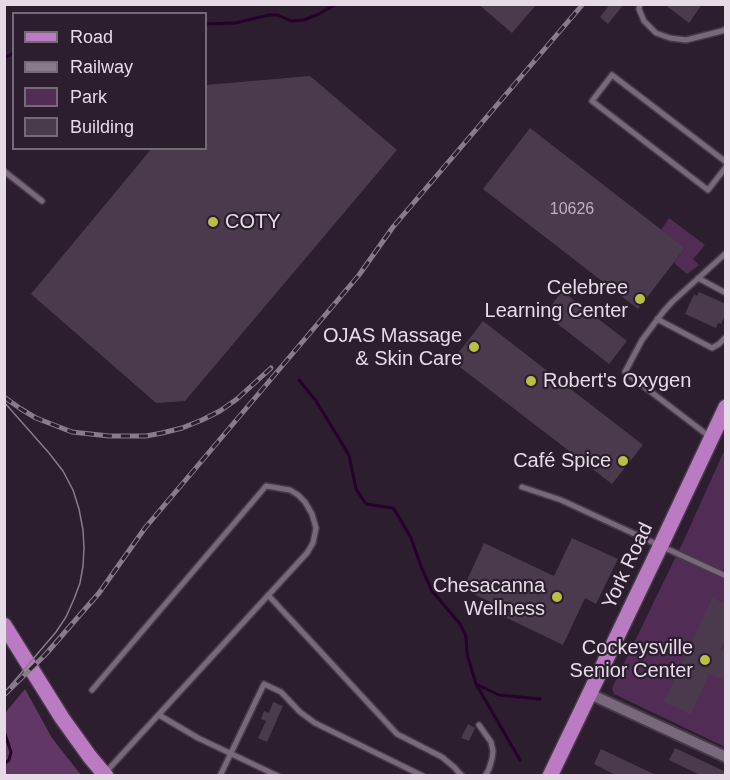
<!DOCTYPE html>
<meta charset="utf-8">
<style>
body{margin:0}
#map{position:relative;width:730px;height:780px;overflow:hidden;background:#2c1d2f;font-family:Arial,sans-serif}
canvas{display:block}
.frame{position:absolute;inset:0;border:6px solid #e5dae6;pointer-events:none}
.legend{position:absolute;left:12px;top:12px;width:195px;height:138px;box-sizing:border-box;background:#2c1d2f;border:2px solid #766978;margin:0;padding:8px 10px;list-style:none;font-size:18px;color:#e5dae6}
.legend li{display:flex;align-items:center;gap:12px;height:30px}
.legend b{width:30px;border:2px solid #766978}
</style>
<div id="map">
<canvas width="730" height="780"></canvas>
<div class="frame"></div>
<ul class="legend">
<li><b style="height:8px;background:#ba7bc2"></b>Road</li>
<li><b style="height:8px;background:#887b8a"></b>Railway</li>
<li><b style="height:16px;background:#512d56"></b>Park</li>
<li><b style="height:16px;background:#4b3a4d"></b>Building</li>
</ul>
</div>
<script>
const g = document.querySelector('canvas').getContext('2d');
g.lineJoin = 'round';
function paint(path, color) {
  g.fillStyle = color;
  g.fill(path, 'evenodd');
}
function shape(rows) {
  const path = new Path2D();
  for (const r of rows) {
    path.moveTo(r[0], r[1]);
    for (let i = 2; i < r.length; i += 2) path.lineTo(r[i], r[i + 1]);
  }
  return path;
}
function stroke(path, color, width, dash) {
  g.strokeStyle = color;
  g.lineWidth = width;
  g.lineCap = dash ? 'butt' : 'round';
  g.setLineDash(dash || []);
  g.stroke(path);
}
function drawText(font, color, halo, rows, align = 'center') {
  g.font = font + ' Arial,sans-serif';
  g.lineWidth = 4.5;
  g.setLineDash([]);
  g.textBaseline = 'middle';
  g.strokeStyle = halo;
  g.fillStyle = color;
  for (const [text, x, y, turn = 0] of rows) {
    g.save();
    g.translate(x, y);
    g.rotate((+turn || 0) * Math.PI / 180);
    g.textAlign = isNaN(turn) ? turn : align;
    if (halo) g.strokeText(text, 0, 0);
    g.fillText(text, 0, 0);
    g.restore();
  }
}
const green = shape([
 [669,218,705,245,693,259,699,265,687,274,674,263,685,248,661,230],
 [725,449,725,747,614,694,612,688,683,542]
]);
const forest = shape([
 [25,689,52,738,81,775,5,775,5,713]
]);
const stream = shape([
 [206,24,235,23,269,15,278,15,291,21,304,20,319,14,336,4],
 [4,58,14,53],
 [299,380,316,401,349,455,356,489,366,504,393,508,399,517,411,538,422,569,432,591,460,624,466,636,467,654,476,684,520,760],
 [476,684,499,695,540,699],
 [4,731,11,752,9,760,4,764]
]);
const building = shape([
 [478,4,537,4,512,33],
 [610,4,624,4,608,24,600,17],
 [664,4,702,4,689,23],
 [310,76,397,150,185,401,156,403,31,294,152,148,206,148,206,85],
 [530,128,685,248,638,309,483,189],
 [562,291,627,341,609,364,545,314],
 [699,292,726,304,726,313,721,324,718,323,716,328,685,314,694,294,697,296],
 [483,321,643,445,612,484,452,361],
 [572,538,618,559,596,604,585,598,563,645,505,617,509,611,463,589,484,543,554,576],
 [712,598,726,604,726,638,720,650,726,652,726,681,709,674,691,714,664,702],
 [273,702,283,706,267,742,258,738,266,721,261,719,264,711,269,713],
 [468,724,475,728,469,741,461,738],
 [675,748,726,772,726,776,702,776,669,760],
 [601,749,658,776,617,776,594,764]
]);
const service = shape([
 [640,4,639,9,644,21,656,33,670,38,686,40,722,31,726,29],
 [726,162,612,75,592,101,708,190,726,167],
 [4,171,42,201],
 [698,278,726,293],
 [657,319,712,348,719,344,726,337],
 [710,437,625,372,642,340,663,312,672,302,726,253],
 [522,487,561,500,726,576],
 [268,595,397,734,442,757,454,767,462,776],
 [92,690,266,486,290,490,298,495,305,502,312,514,316,528,313,543,307,553,105,773],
 [159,715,198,738,278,776],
 [479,725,491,742,493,751,492,759,489,769,485,776],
 [220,776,264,684,281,692,300,712,315,723,423,776]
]);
const minor = shape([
 [590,694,726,757]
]);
const primary = shape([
 [4,625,62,718,90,757,106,776],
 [550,776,661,545,726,407]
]);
const tram = shape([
 [4,402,49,453,63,471,73,490,79,509,83,530,84,548,83,566,80,583,74,599,66,617,56,632,4,693]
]);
const rail = shape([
 [4,397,21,409,36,418,72,432,109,436,146,436,162,433,182,428,202,420,220,411,237,399,271,368],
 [4,695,45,655,99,593,145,528,359,275,393,227,583,4]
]);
const markers = [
 [213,222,6,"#b9c046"],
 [640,299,6,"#b9c046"],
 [474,347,6,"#b9c046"],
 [531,381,6,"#b9c046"],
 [623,461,6,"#b9c046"],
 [557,597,6,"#b9c046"],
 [705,660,6,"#b9c046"]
];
const numberNames = [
 ["10626",572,210]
];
const poiNames = [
 ["COTY",225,222,"left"],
 ["Celebree",628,288],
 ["Learning Center",628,311],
 ["OJAS Massage",462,336],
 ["& Skin Care",462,359],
 ["Robert's Oxygen",543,381,"left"],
 ["Café Spice",611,461],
 ["Chesacanna",545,586],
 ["Wellness",545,609],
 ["Cockeysville",693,648],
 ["Senior Center",693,671]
];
const streetNames = [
 ["York Road",628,566,-65]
];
paint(green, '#512d56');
paint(forest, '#603765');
stroke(stream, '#26012c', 3);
paint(building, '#4b3a4d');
stroke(service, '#463a48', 8);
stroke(minor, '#463a48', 14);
stroke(primary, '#463a48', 18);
stroke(service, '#79677b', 5);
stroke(minor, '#79677b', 10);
stroke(primary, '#ba7bc2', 15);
stroke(tram, '#887b8a', 1.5);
stroke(rail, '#887b8a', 5);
stroke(rail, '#2c1d2f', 3, [9]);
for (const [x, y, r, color] of markers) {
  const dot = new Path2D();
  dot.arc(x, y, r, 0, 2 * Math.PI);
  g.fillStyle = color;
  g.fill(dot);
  stroke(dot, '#2c1d2f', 2);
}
drawText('16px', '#beb2c0', null, numberNames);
drawText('20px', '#e5dae6', '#2c1d2f', poiNames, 'right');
drawText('20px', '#e5dae6', '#2c1d2f', streetNames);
</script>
